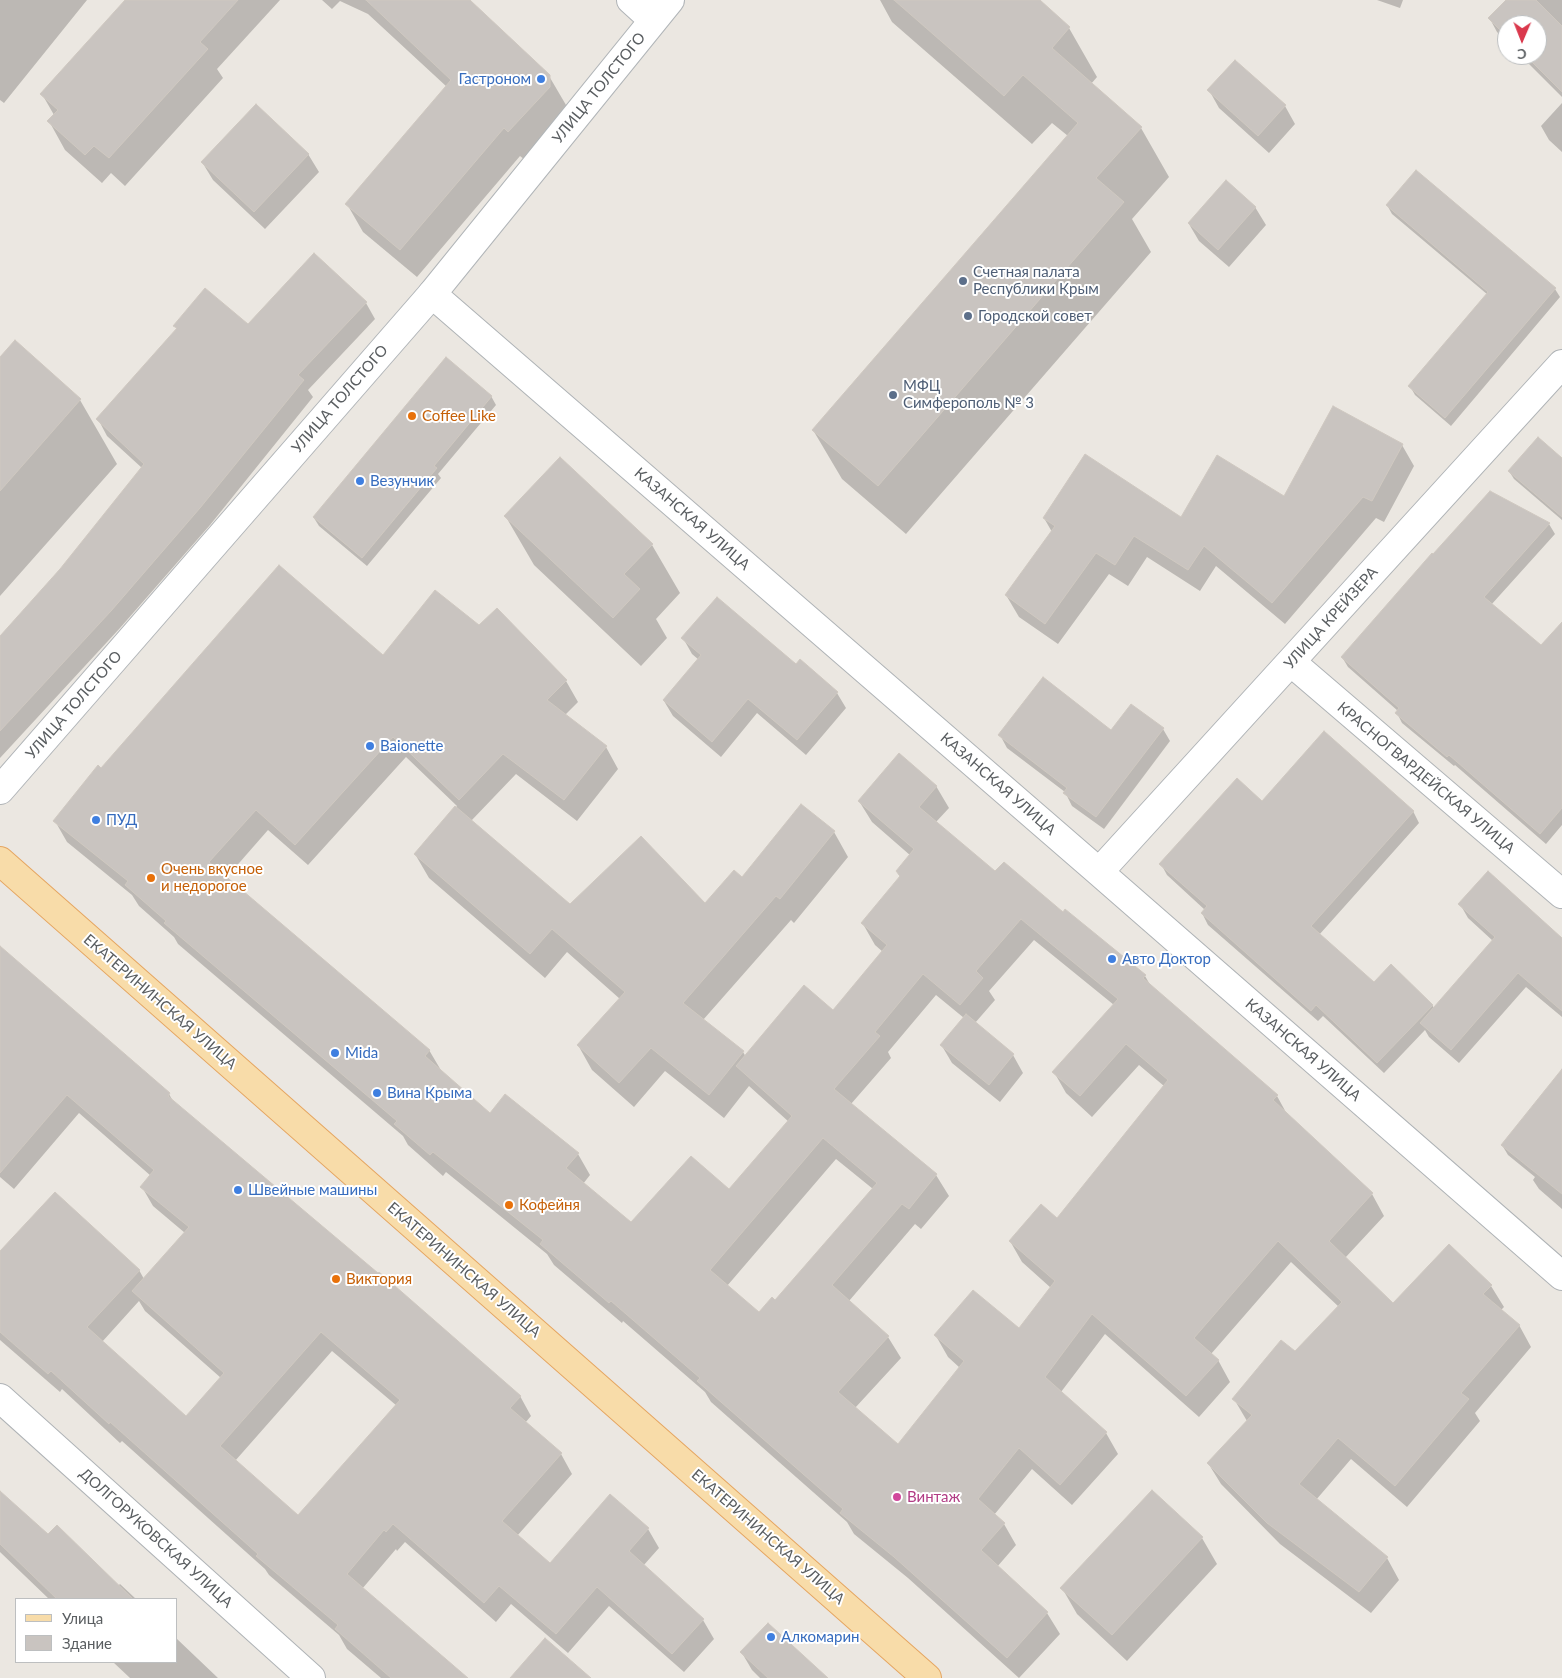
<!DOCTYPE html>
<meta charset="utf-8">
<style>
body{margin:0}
#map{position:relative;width:1562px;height:1678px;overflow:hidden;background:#ebe7e1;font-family:Lato,sans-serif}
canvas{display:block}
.legend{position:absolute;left:15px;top:1598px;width:162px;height:65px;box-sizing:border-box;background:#fff;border:1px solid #bdbfc0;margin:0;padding:6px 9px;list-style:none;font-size:15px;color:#5a5e61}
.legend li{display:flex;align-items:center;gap:10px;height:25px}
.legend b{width:25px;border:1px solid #bdbfc0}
.north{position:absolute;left:1497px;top:15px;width:50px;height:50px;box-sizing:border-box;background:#fff;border:1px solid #bdbfc0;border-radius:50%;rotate:181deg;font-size:14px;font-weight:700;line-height:20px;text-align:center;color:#5a5e61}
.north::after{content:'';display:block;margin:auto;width:18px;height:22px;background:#da384c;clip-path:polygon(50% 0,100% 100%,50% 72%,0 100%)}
</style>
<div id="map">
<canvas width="1562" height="1678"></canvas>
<ul class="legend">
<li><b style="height:6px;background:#f8dca9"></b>Улица</li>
<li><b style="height:14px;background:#c9c4c0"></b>Здание</li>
</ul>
<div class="north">С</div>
</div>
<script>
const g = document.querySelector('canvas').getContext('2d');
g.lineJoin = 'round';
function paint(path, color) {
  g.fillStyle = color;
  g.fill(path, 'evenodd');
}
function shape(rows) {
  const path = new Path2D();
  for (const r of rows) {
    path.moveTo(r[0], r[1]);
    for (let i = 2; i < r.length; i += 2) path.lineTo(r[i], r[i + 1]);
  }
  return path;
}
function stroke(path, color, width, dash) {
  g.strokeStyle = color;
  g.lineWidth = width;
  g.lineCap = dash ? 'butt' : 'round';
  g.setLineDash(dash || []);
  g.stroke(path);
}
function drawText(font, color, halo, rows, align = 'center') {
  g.font = font + ' Lato,sans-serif';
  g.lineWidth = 4;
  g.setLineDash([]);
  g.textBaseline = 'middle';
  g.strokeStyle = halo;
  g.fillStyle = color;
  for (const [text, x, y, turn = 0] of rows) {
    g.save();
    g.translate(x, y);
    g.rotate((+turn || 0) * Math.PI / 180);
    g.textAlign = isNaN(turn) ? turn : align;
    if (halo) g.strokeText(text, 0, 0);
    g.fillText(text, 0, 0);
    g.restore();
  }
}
const shadow = shape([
 [0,0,87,0,4,103,0,100],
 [127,0,280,0,217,69,223,78,125,186,111,173,102,183,65,150,49,121,54,115,42,94],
 [322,0,468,0,549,76,566,105,566,115,525,160,520,156,417,277,363,232,347,204,447,87,368,14,340,1,332,9],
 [880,0,1038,0,1069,28,1097,77,1091,84,1141,128,1169,177,1132,219,1151,252,906,534,842,479,813,430,1068,136,1052,123,1032,144,892,22],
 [1377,0,1403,0,1400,8],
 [1508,0,1562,0,1562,97,1520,55,1537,55,1537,25,1507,25,1507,42,1497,32,1490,19],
 [1209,90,1285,106,1295,124,1269,153,1219,108],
 [1562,103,1562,152,1549,140,1541,126],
 [308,154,319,172,265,229,213,180,202,162],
 [1387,205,1555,289,1560,297,1451,426,1415,395,1410,386,1488,295,1392,214],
 [1255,207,1266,225,1229,267,1199,241,1189,224],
 [366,303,375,319,308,390,313,397,210,525,120,628,0,758,0,638,61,569,142,468,107,436,98,419,177,330,175,326,248,325],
 [0,359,80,400,117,464,0,596],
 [491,396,496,405,438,474,441,478,367,566,319,526,314,518],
 [1402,445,1414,466,1384,522,1376,518,1285,624,1216,566,1200,591,1147,557,1128,586,1109,574,1058,644,1019,617,1006,595,1052,532,1044,518,1181,519,1284,498],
 [1562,460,1562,520,1514,479,1509,471],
 [506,517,652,545,680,593,656,619,667,638,641,666,534,565],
 [1549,524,1555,534,1491,605,1541,647,1562,645,1562,825,1546,844,1455,765,1454,766,1402,723,1397,713,1398,711,1348,667,1342,657],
 [479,627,566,681,578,702,565,715,606,747,618,769,577,821,516,774,471,821,570,905,705,905,742,879,834,832,848,857,794,923,791,920,703,1020,743,1052,746,1057,834,1011,883,952,875,945,863,924,900,877,897,872,911,856,872,822,859,801,936,786,949,808,936,822,996,873,1063,914,1145,976,1152,988,1277,1096,1288,1116,1372,1194,1384,1216,1345,1258,1393,1305,1449,1246,1491,1286,1504,1307,1501,1310,1519,1325,1531,1347,1475,1413,1480,1421,1407,1507,1351,1459,1316,1500,1387,1558,1399,1580,1371,1613,1280,1544,1221,1484,1208,1463,1247,1421,1234,1399,1295,1353,1339,1307,1291,1262,1211,1354,1218,1360,1230,1382,1199,1417,1105,1334,1061,1392,1106,1433,1118,1454,1072,1505,1032,1469,994,1515,1004,1524,1016,1545,997,1567,1047,1613,1060,1634,1019,1678,908,1578,854,1534,847,1522,711,1402,705,1392,623,1321,622,1323,554,1265,547,1254,446,1172,443,1176,408,1145,403,1136,178,944,174,937,139,906,132,895,67,842,55,821,101,769,383,656],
 [406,757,457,806,415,854,429,878,545,978,567,952,620,999,578,1045,592,1070,634,1107,665,1071,724,1118,749,1086,789,1122,729,1191,631,1224,583,1184,590,1175,578,1154,490,1115,442,1072,429,1050,226,878,268,830,308,865],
 [1034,940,1114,1005,1054,1072,1066,1093,1092,1117,1139,1065,1164,1086,1057,1219,1010,1241,1022,1262,1051,1288,1019,1330,936,1336,948,1357,960,1368,898,1446,855,1408,901,1358,888,1337,849,1301,915,1224,921,1229,949,1196,936,1175,851,1104,891,1058,888,1052,936,995,964,1018,942,1046,952,1063,1000,1102,1023,1073,1013,1055,975,1023,995,1000,989,991],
 [836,1159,873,1189,775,1302,759,1314,727,1286],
 [683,638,796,666,800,661,837,693,846,708,806,755,757,713,721,757,673,716,664,701,699,660,692,654],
 [1163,729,1170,741,1104,829,1072,806,1065,792,1007,748,1000,735],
 [1262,803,1413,811,1419,823,1319,935,1374,983,1432,1005,1434,1008,1493,941,1468,918,1460,904,1562,939,1562,1017,1526,987,1459,1063,1429,1037,1425,1030,1384,1073,1323,1016,1318,1021,1208,925,1202,913,1205,910,1167,875,1161,864],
 [0,948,169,1094,174,1103,520,1396,531,1416,525,1423,561,1454,572,1474,517,1536,550,1565,648,1529,659,1548,643,1566,703,1620,714,1639,684,1672,609,1606,568,1653,511,1604,496,1622,405,1542,397,1551,396,1549,362,1589,466,1678,381,1678,347,1649,339,1635,269,1575,265,1569,122,1441,120,1443,62,1389,60,1392,0,1340,0,1253,139,1270,144,1279,185,1233,153,1206,142,1187,151,1176,79,1113,14,1189,0,1177],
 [139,1301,145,1311,221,1378,186,1418,102,1342],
 [332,1351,397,1406,298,1517,235,1461],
 [1562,1092,1562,1209,1539,1189,1533,1180,1535,1177,1508,1155,1502,1145],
 [0,1493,48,1535,118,1586,120,1584,136,1599,49,1599,0,1552],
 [1202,1538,1217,1564,1127,1661,1077,1614,1062,1588],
 [176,1638,218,1678,130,1678,113,1662,176,1662],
 [742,1653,822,1678,760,1678,752,1670]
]);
const building = shape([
 [125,0,238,0,200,42,208,49,109,158,94,146,85,155,47,121,58,110,40,94,125,0],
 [366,0,470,0,550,75,550,87,508,132,504,128,400,250,345,204,451,80,366,0],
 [894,0,1040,0,1070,27,1052,48,1142,127,1096,178,1124,202,878,486,812,430,1078,123,1023,75,1004,96,894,0],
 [1506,0,1536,0,1562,26,1562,92,1525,55,1537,55,1537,25,1507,25,1507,37,1488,18,1506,0],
 [1235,60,1286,105,1258,136,1207,90,1235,60],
 [256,104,309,154,254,212,201,162,256,104],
 [1416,170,1556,288,1445,418,1408,386,1488,292,1386,205,1416,170],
 [1226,180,1256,207,1218,250,1188,223,1226,180],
 [314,253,367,302,298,375,304,380,200,508,111,611,0,731,0,636,60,569,144,464,96,419,177,328,173,326,205,288,248,324,314,253],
 [15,340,81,399,0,491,0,357,15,340],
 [446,357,492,396,434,466,437,468,362,558,313,517,446,357],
 [1333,406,1403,444,1372,501,1363,497,1272,603,1204,546,1188,570,1134,536,1115,565,1096,553,1045,624,1005,595,1055,526,1043,518,1085,454,1181,517,1217,455,1284,496,1333,406],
 [1538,437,1562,458,1562,517,1508,471,1538,437],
 [560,457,653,544,624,574,640,589,613,618,504,516,560,457],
 [1490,491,1550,523,1484,597,1541,645,1562,622,1562,808,1540,834,1449,755,1447,757,1395,713,1399,708,1341,657,1432,553,1433,554,1490,491],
 [279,565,383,655,435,590,479,625,497,608,567,680,547,700,607,746,564,800,503,754,459,800,393,737,295,845,256,810,209,862,430,1050,425,1056,490,1113,505,1094,579,1153,566,1168,631,1222,691,1156,729,1189,792,1116,736,1066,804,985,833,1010,887,945,861,923,900,876,896,871,914,849,858,801,899,753,937,786,919,807,995,871,1004,862,1063,912,1065,909,1146,975,1143,978,1278,1095,1273,1100,1373,1193,1329,1241,1393,1303,1449,1244,1492,1285,1483,1294,1520,1325,1461,1393,1469,1399,1395,1486,1338,1438,1299,1484,1388,1557,1359,1592,1267,1523,1207,1463,1252,1415,1232,1399,1281,1340,1295,1351,1342,1302,1278,1241,1194,1338,1219,1360,1186,1396,1092,1314,1045,1377,1107,1432,1060,1485,1019,1448,978,1499,1005,1523,981,1550,1048,1612,1007,1658,894,1557,840,1513,843,1509,697,1381,700,1378,611,1301,609,1303,540,1244,543,1240,433,1152,430,1155,394,1124,397,1121,164,923,166,921,125,885,128,881,53,821,98,765,101,768,279,565],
 [1021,919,1118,999,1052,1072,1080,1096,1126,1044,1168,1080,1057,1218,1041,1204,1009,1241,1055,1281,1019,1328,973,1290,934,1335,964,1361,898,1444,838,1392,889,1336,832,1285,902,1204,909,1209,937,1174,834,1089,880,1036,875,1032,923,974,960,1005,983,978,976,971,1021,919],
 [823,1138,877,1183,775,1300,772,1297,759,1312,710,1270,823,1138],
 [717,597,796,664,800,659,838,692,797,740,748,699,712,742,663,700,701,655,681,638,717,597],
 [1043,677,1111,730,1131,704,1164,728,1096,817,1063,793,1067,788,998,735,1043,677],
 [1324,731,1414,811,1311,926,1374,982,1391,964,1433,1005,1377,1063,1316,1005,1311,1011,1201,913,1207,906,1159,864,1237,778,1262,801,1324,731],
 [801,804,835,831,780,899,776,896,683,1003,744,1051,709,1095,651,1048,619,1083,577,1045,625,992,552,929,530,954,414,854,455,806,570,904,641,836,705,903,734,870,742,877,801,804],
 [1488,871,1562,938,1562,1011,1518,973,1451,1050,1420,1023,1495,937,1458,904,1488,871],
 [0,946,170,1093,168,1096,378,1273,379,1272,521,1396,510,1408,562,1453,502,1521,550,1563,610,1494,649,1528,629,1551,704,1619,672,1654,597,1587,556,1634,499,1586,484,1603,393,1524,386,1532,384,1530,347,1574,468,1678,391,1678,335,1629,338,1625,256,1556,258,1554,110,1422,109,1424,51,1371,48,1374,0,1332,0,1251,55,1192,140,1270,87,1327,186,1416,224,1373,132,1291,189,1227,140,1187,154,1170,67,1095,0,1173,0,946],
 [321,1332,400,1400,298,1515,220,1446,321,1332],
 [966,1014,1014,1054,989,1085,940,1045,966,1014],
 [1562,1069,1562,1194,1501,1145,1562,1069],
 [1152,1490,1203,1537,1112,1635,1060,1588,1152,1490],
 [0,1491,48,1534,57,1525,133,1599,57,1599,0,1544,0,1491],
 [768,1623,828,1678,768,1678,740,1652,768,1623],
 [545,1638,591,1678,510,1678,545,1638]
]);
const minor = shape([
 [631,0,653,20],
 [432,294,1099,872,1562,1276],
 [1291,662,1562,894],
 [1099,872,1562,364],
 [0,1398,311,1678]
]);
const secondary = shape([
 [0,790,432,294,670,0]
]);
const primary = shape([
 [0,861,927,1678]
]);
const markers = [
 [541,79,5,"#3f7fe0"],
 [963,281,5,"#5c6f8a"],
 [968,316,5,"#5c6f8a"],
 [893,395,5,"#5c6f8a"],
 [412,416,5,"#e8710a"],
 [360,481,5,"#3f7fe0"],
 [370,746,5,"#3f7fe0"],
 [96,820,5,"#3f7fe0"],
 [151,878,5,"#e8710a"],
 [1112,959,5,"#3f7fe0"],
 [335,1053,5,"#3f7fe0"],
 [377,1093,5,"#3f7fe0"],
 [238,1190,5,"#3f7fe0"],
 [509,1205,5,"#e8710a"],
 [336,1279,5,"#e8710a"],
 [897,1497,5,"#d1479c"],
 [771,1637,5,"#3f7fe0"]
];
const shopNames = [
 ["Гастроном",531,79,"right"],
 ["Везунчик",370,481],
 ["Baionette",380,746],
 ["ПУД",106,820],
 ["Авто Доктор",1122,959],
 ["Mida",345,1053],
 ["Вина Крыма",387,1093],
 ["Швейные машины",248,1190],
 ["Алкомарин",781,1637]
];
const streetNames = [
 ["УЛИЦА ТОЛСТОГО",599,88,-51],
 ["УЛИЦА ТОЛСТОГО",340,399,-49],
 ["КАЗАНСКАЯ УЛИЦА",692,519,41],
 ["УЛИЦА КРЕЙЗЕРА",1331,618,-48],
 ["УЛИЦА ТОЛСТОГО",74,705,-49],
 ["КРАСНОГВАРДЕЙСКАЯ УЛИЦА",1426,778,40],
 ["КАЗАНСКАЯ УЛИЦА",998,784,41],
 ["ЕКАТЕРИНИНСКАЯ УЛИЦА",160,1002,41],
 ["КАЗАНСКАЯ УЛИЦА",1303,1050,41],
 ["ЕКАТЕРИНИНСКАЯ УЛИЦА",464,1270,41],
 ["ЕКАТЕРИНИНСКАЯ УЛИЦА",768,1537,41],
 ["ДОЛГОРУКОВСКАЯ УЛИЦА",156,1538,42]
];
const serviceNames = [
 ["Счетная палата",973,272],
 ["Республики Крым",973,289],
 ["Городской совет",978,316],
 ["МФЦ",903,386],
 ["Симферополь № 3",903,403]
];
const foodNames = [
 ["Coffee Like",422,416],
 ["Очень вкусное",161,869],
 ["и недорогое",161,886],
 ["Кофейня",519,1205],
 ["Виктория",346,1279]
];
const hotelNames = [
 ["Винтаж",907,1497]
];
paint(shadow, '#0003');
paint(building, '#c9c4c0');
stroke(building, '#cfc8c0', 1);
stroke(minor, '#afb3b6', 30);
stroke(secondary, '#b1b5b8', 30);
stroke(primary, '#e5a560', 30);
stroke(minor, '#fff', 28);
stroke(secondary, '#fff', 28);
stroke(primary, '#f8dca9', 28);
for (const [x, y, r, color] of markers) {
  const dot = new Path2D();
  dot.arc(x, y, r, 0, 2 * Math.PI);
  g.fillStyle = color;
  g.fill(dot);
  stroke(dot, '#fff', 2);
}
drawText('15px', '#366cbe', '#fff', shopNames, 'left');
drawText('15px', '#5a5e61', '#fff', streetNames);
drawText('15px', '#4e5e75', '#fff', serviceNames, 'left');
drawText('15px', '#c56008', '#fff', foodNames, 'left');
drawText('15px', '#b23c85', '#fff', hotelNames, 'left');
</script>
